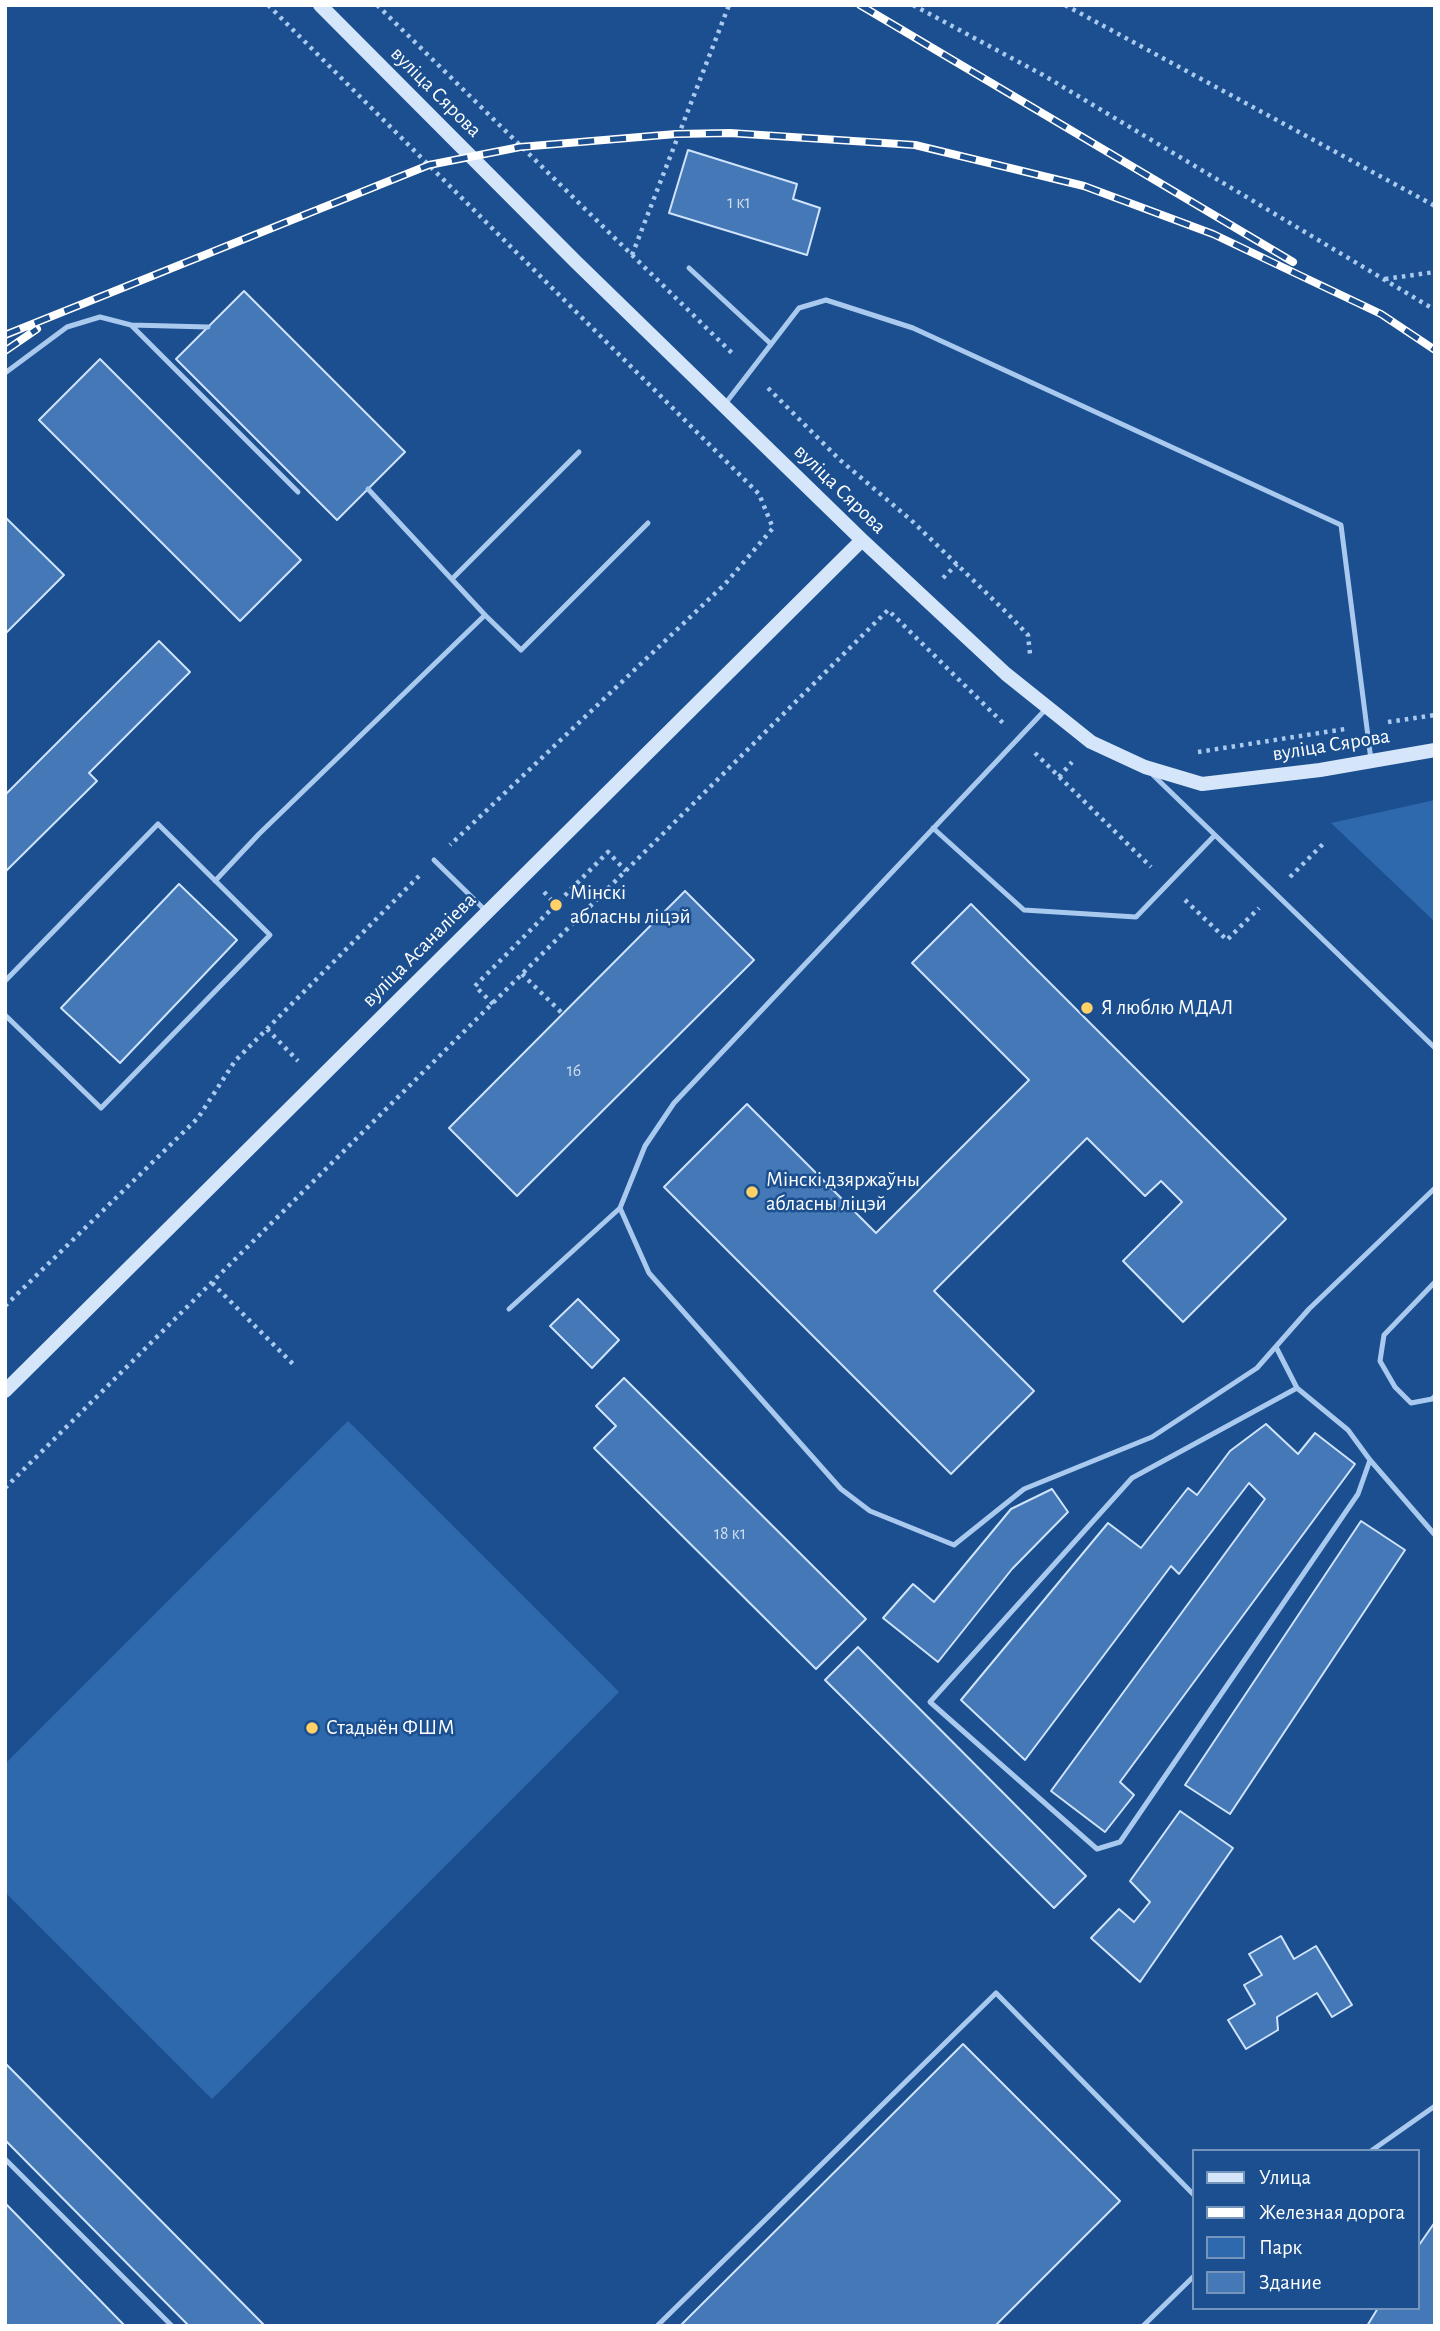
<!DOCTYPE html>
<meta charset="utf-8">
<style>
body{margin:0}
#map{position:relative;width:1440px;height:2331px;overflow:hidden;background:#1b4f8f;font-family:"Alegreya Sans",sans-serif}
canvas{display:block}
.frame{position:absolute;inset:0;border:7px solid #fff;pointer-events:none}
.legend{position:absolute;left:1192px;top:2149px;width:228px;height:161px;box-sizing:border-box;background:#1b4f8f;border:2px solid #7695bc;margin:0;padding:9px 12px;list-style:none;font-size:21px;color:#fff}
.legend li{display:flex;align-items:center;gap:14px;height:35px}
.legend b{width:35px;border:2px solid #7695bc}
</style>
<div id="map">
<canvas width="1440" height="2331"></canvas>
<div class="frame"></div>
<ul class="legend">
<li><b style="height:9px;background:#d6e6fa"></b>Улица</li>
<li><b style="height:9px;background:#fff"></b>Железная дорога</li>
<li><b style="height:19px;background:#2e69ad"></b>Парк</li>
<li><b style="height:19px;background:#4478b7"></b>Здание</li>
</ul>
</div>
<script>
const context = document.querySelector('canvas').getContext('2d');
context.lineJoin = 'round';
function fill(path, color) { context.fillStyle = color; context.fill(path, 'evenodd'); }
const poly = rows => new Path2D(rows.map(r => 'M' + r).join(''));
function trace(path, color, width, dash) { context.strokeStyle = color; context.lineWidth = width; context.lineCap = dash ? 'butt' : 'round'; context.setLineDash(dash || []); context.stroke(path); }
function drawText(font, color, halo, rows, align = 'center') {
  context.font = font + ' "Alegreya Sans",sans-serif'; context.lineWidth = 5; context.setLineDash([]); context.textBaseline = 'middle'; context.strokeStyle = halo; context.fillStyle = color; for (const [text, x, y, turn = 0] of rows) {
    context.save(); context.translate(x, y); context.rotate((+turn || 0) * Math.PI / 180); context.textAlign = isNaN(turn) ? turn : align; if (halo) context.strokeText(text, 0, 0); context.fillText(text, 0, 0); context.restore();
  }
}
const green = poly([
 [1435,800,1435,922,1331,823],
 [348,1421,619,1692,212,2099,5,1892,5,1764]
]);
const building = poly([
 [688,150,797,184,793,199,820,208,807,255,669,213,688,150],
 [244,291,405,452,337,520,176,359,244,291],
 [100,359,301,560,240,621,39,420,100,359],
 [5,517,64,575,5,634,5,517],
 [159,641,190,672,89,773,97,781,5,872,5,795,159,641],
 [179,884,237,940,120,1063,61,1008,179,884],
 [685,891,754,960,517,1196,449,1128,685,891],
 [971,904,1286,1219,1183,1322,1123,1261,1182,1202,1161,1181,1145,1196,1087,1138,934,1291,1034,1391,951,1474,664,1187,747,1104,876,1233,1029,1080,912,963,971,904],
 [578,1299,619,1340,592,1368,550,1326,578,1299],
 [624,1378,866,1619,816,1669,594,1448,616,1426,596,1406,624,1378],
 [1266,1424,1298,1454,1315,1433,1355,1464,1120,1782,1134,1795,1105,1832,1051,1791,1265,1499,1249,1483,1179,1574,1171,1566,1025,1760,961,1700,1108,1523,1141,1548,1188,1488,1197,1495,1230,1451,1266,1424],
 [1052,1489,1068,1512,1012,1569,938,1662,883,1618,913,1584,934,1602,1011,1509,1052,1489],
 [1361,1521,1405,1550,1230,1814,1185,1785,1361,1521],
 [858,1647,1086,1876,1054,1908,825,1680,858,1647],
 [1180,1811,1233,1848,1140,1982,1091,1938,1119,1909,1134,1922,1150,1902,1130,1881,1180,1811],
 [1281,1936,1294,1959,1316,1946,1352,2005,1332,2017,1317,1993,1277,2017,1278,2030,1246,2049,1228,2020,1255,2004,1244,1985,1262,1975,1249,1954,1281,1936],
 [963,2044,1120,2201,995,2326,680,2326,963,2044],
 [5,2063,265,2326,189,2326,5,2140,5,2063],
 [5,2203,125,2326,5,2326,5,2203],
 [1435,2222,1435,2326,1367,2326,1378,2308,1417,2308,1417,2248,1435,2222]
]);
const path = poly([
 [268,5,759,494,773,528,725,584,450,845],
 [377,5,734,355],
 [913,5,1043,75,1435,310],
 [1065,5,1435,206],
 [632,255,729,5],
 [1385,279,1435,272],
 [768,388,840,460,911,520,1006,612,1028,635,1030,654],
 [943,578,957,564],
 [1388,722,1435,715],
 [1198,752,1345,729],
 [1035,753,1151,867],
 [1059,777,1072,762],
 [1290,877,1326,841],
 [544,892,556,905],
 [1185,900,1227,940,1259,908],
 [522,974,563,1014],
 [493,1004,475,986,608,852,626,871],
 [267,1029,298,1061],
 [212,1283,294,1365],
 [5,1306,198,1118,235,1061,419,876],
 [5,1488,888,610,1003,723]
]);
const lane = poly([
 [689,268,771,344],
 [131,325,208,327],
 [5,373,67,327,100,317,131,325,298,492],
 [725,404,799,308,826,300,913,328,1341,525,1371,760],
 [452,579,579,452],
 [485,615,521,650,648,523],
 [1152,774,1435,1048],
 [933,828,1024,910,1136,917,1215,835],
 [434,860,487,912],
 [215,881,259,834,485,615,368,489],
 [5,981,158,824,270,935,101,1108,5,1015],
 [620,1208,649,1273,841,1489,870,1511,954,1545,1024,1489,1152,1437,1257,1368,1309,1309,1435,1188],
 [1435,1282,1384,1335,1380,1361,1395,1387,1411,1403,1432,1399,1435,1396],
 [509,1309,620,1208,645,1146,674,1103,1046,709],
 [1276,1347,1297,1388],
 [1297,1388,1348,1430,1370,1460,1358,1494,1120,1842,1097,1849,930,1702,1132,1478,1297,1388],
 [1370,1460,1435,1535],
 [1371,2151,1435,2106],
 [5,2159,172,2326],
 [657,2326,996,1993,1193,2194],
 [1143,2326,1193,2277]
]);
const secondary = poly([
 [320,5,576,262,862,540,1006,674,1091,742,1145,767,1202,784,1320,770,1435,750],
 [5,1391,862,540]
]);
const rail = poly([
 [860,5,1293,262],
 [5,335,429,165,520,147,676,134,730,133,915,145,1084,186,1213,234,1381,314,1435,350],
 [5,351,37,329]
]);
const markers = [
 [556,905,7,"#ffd166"],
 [1087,1008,7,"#ffd166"],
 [752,1192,7,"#ffd166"],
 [312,1728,7,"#ffd166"]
];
const numberNames = [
 ["1 к1",739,203],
 ["16",574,1071],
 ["18 к1",730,1534]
];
const streetNames = [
 ["вуліца Сярова",436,92,45],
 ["вуліца Сярова",840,489,44],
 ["вуліца Сярова",1331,745,-9],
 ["вуліца Асаналіева",419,950,-45]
];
const poiNames = [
 ["Мінскі",570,893],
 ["абласны ліцэй",570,917],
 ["Я люблю МДАЛ",1101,1008],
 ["Мінскі дзяржаўны",766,1180],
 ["абласны ліцэй",766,1204],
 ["Стадыён ФШМ",326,1728]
];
fill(green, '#2e69ad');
fill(building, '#4478b7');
trace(building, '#cfe3fa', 2);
trace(path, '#a9c9ee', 4.5, [3.5, 5]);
trace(lane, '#a9c9ee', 5);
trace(secondary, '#d6e6fa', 14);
trace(rail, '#fff', 8);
trace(rail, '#1b4f8f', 5, [16]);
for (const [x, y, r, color] of markers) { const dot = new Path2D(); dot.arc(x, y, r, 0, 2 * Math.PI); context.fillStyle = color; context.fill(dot); trace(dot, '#1b4f8f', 2.5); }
drawText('18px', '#d0dded', null, numberNames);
drawText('21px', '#fff', '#1b4f8f', streetNames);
drawText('21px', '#fff', '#1b4f8f', poiNames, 'left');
</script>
